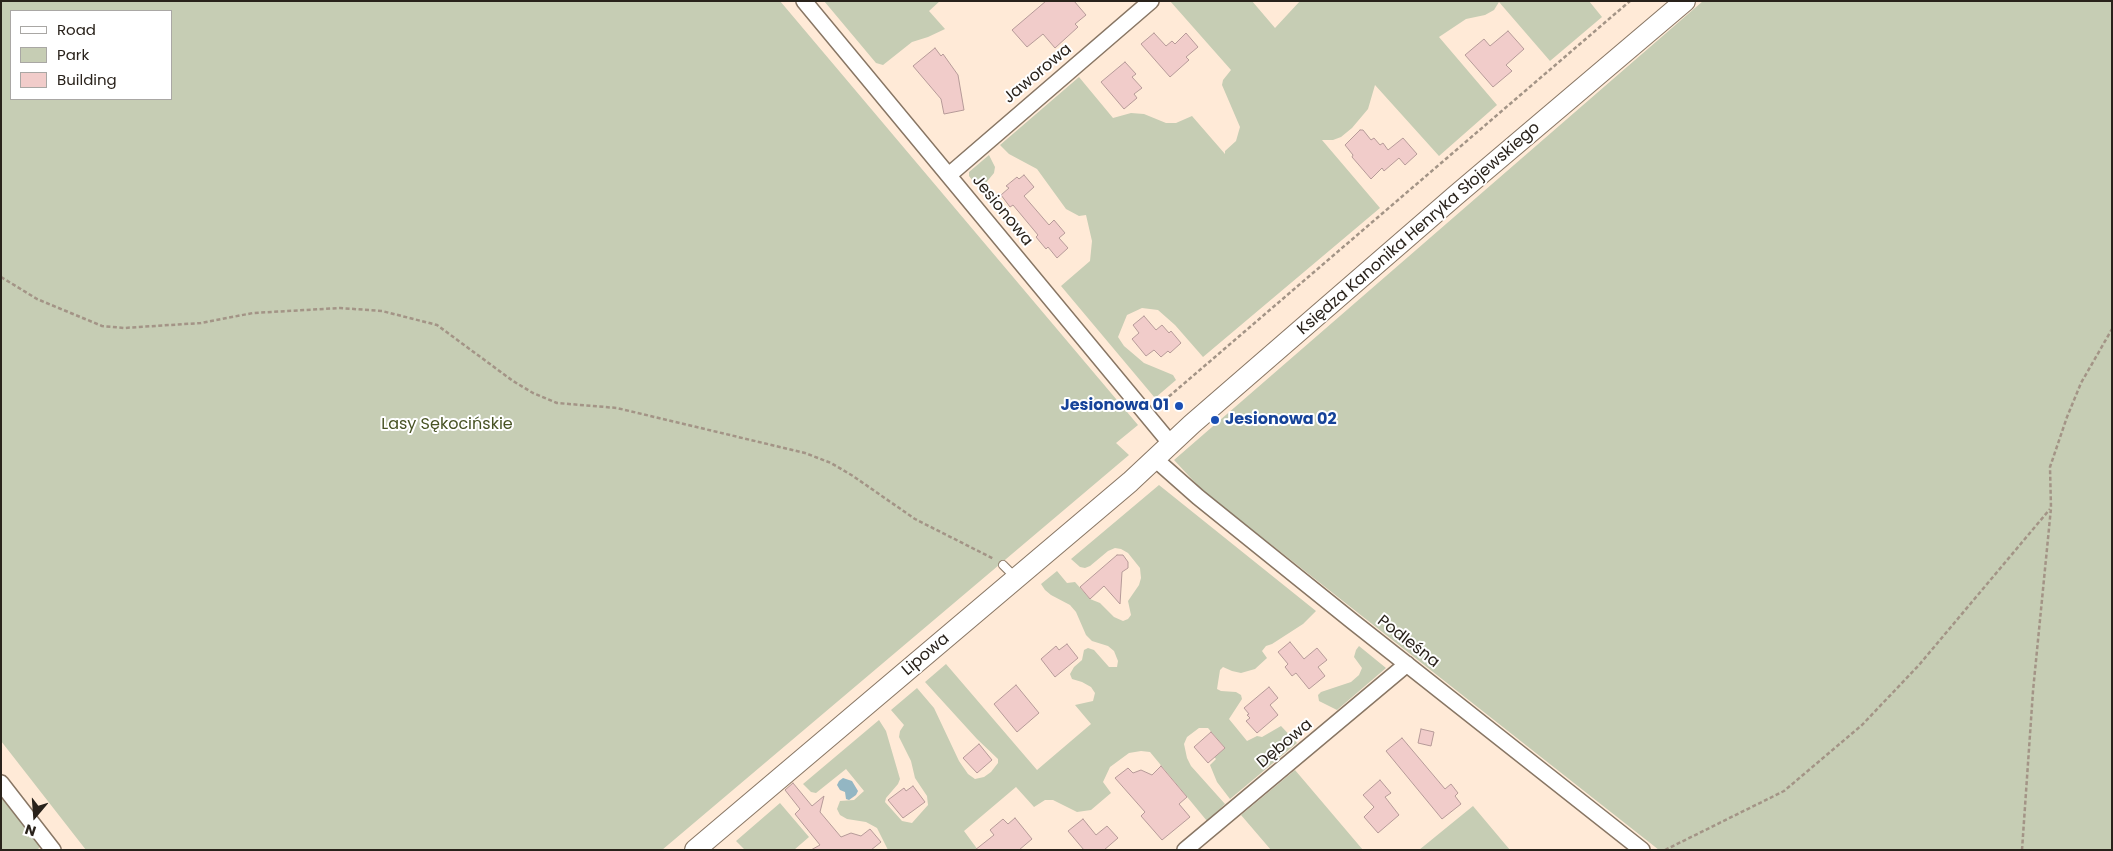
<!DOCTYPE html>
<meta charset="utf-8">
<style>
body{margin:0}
#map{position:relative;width:2113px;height:851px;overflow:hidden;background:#ffead7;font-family:Poppins,sans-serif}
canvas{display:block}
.frame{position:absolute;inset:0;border:2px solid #29221b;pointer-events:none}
.legend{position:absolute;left:10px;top:10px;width:162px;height:90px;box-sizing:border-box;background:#fff;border:1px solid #a9a7a4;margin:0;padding:6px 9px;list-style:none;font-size:15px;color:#29221b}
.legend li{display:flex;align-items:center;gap:10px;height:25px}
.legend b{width:25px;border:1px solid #a9a7a4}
.north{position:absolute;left:10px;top:791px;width:50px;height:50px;-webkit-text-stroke:4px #fff;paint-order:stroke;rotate:198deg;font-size:14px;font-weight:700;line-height:20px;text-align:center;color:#29221b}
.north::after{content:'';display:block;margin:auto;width:18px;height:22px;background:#29221b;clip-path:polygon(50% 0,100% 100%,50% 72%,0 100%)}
</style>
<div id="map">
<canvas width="2113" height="851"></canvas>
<div class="frame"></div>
<ul class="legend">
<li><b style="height:6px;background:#fff"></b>Road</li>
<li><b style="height:14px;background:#c6cdb4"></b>Park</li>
<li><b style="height:14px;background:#f1ccca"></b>Building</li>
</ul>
<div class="north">N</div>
</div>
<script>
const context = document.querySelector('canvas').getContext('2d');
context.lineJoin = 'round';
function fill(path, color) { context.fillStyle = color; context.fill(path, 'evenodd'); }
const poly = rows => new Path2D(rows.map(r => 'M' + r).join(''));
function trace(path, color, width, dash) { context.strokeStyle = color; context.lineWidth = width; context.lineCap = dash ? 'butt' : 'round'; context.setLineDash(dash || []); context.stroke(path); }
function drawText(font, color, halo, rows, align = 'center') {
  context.font = font + ' Poppins,sans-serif'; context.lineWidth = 4; context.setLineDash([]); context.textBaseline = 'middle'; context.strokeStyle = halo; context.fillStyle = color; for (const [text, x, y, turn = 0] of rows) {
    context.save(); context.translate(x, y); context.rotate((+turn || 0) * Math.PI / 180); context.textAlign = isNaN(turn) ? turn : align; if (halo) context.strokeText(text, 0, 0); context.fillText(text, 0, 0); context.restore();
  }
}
const green = poly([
 [1,1,780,1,1138,425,1116,443,1129,455,662,850,86,850,1,741],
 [11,11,171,11,171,99,11,99],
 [824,1,940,1,929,11,945,29,928,37,912,42,883,65,876,63],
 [1170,1,1252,1,1275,28,1300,1,1589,1,1602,17,1550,61,1499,2,1494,10,1485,15,1466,19,1439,37,1497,105,1439,156,1375,85,1368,109,1352,128,1341,137,1333,140,1322,140,1380,208,1203,357,1175,325,1158,310,1142,308,1127,315,1118,337,1124,346,1144,363,1173,375,1176,380,1155,398,1061,286,1090,261,1092,241,1086,215,1079,216,1066,209,1037,169,1009,154,1000,145,1079,77,1113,118,1131,113,1144,114,1166,123,1176,123,1192,116,1225,154,1225,151,1236,141,1240,127,1222,85,1223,80,1231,70],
 [1703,1,2112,1,2112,850,1659,850,1202,490,1174,460],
 [989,155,995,167,994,173,980,190,969,176,969,172],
 [1159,485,1316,611,1303,624,1272,644,1266,646,1262,651,1267,658,1255,669,1241,673,1232,671,1223,667,1220,670,1217,689,1221,691,1236,692,1241,695,1242,699,1229,719,1247,741,1257,736,1262,737,1281,726,1297,743,1230,799,1217,782,1210,765,1216,759,1214,757,1225,748,1208,728,1199,728,1187,737,1184,744,1187,758,1191,766,1225,804,1207,821,1150,752,1141,751,1129,753,1110,767,1103,782,1111,793,1091,810,1077,812,1053,800,1045,800,1034,807,1016,787,964,831,978,850,888,850,877,828,866,822,847,819,840,815,837,809,840,801,854,800,864,791,846,769,816,793,811,792,803,784,879,720,886,731,900,779,898,784,886,798,885,802,902,821,912,823,928,805,927,796,915,778,911,761,899,737,900,731,904,725,891,710,917,688,934,708,959,761,968,774,975,779,984,777,991,772,998,763,998,759,977,739,925,682,946,664,1037,770,1091,724,1075,705,1093,701,1095,693,1091,687,1082,682,1072,679,1070,674,1074,667,1082,660,1084,650,1088,648,1094,650,1109,667,1117,667,1118,661,1114,651,1108,646,1092,641,1086,635,1076,612,1070,605,1051,595,1045,590,1041,584,1057,571,1067,583,1075,582,1090,599,1100,603,1114,617,1123,621,1128,619,1131,615,1128,601,1139,585,1141,578,1140,568,1128,553,1121,549,1115,548,1108,551,1090,566,1085,568,1080,567,1071,559],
 [1359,646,1386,668,1337,710,1319,701,1318,695,1321,692,1351,682,1359,675,1362,668,1354,657,1356,650],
 [1295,770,1363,850,1271,850,1241,815],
 [1,797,40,847,37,850,1,850],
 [780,803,809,837,794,850,745,850,736,841],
 [1473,806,1510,850,1419,850]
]);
const water = poly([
 [843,778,852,781,858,791,856,795,849,800,846,799,845,792,840,790,837,785,839,781]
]);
const building = poly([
 [1046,1,1074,1,1086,15,1075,24,1078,27,1055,48,1043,34,1027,47,1012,30,1046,1],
 [1508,31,1524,49,1506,65,1512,71,1493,87,1465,55,1484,39,1490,46,1508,31],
 [1154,33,1166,46,1172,41,1175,44,1186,33,1198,47,1186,57,1189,60,1170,77,1141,44,1154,33],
 [935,48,941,56,943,54,958,75,964,110,944,114,941,99,913,66,935,48],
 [1125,62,1136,74,1132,77,1142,88,1134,94,1137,98,1124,109,1101,82,1125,62],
 [1360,130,1363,130,1371,140,1374,138,1380,145,1383,143,1388,150,1403,138,1417,154,1405,165,1399,158,1384,171,1382,168,1371,179,1352,157,1353,155,1345,145,1360,130],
 [1024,175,1034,187,1024,196,1049,225,1054,220,1065,233,1059,238,1068,248,1057,258,1048,247,1046,249,1036,237,1038,235,1013,205,1010,207,1001,195,1009,188,1006,186,1017,177,1019,179,1024,175],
 [1144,316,1156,330,1162,325,1169,333,1171,331,1181,343,1170,353,1168,351,1161,357,1154,350,1146,356,1132,339,1139,333,1133,325,1144,316],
 [1117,555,1123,555,1128,562,1128,568,1122,572,1120,604,1104,586,1090,599,1080,587,1117,555],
 [1290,642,1304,659,1317,648,1327,660,1318,667,1325,676,1309,689,1296,673,1292,676,1285,667,1288,664,1278,652,1290,642],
 [1067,644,1078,658,1055,677,1041,659,1056,646,1059,650,1067,644],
 [1016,685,1039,713,1017,732,994,704,1016,685],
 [1269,687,1278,698,1270,705,1278,715,1257,733,1246,721,1250,718,1247,715,1249,714,1244,708,1269,687],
 [1421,729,1434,732,1431,746,1418,743,1421,729],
 [1211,732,1225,748,1208,763,1194,747,1211,732],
 [1402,738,1445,789,1451,784,1458,793,1455,796,1461,804,1442,819,1386,751,1402,738],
 [979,744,992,760,977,773,963,758,979,744],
 [1161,766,1187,797,1179,804,1190,817,1162,840,1141,816,1145,812,1115,778,1128,768,1133,773,1141,770,1152,775,1161,766],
 [1380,780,1391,793,1385,797,1399,815,1378,833,1364,817,1374,807,1363,795,1380,780],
 [793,783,812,806,824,796,820,812,841,837,851,833,861,836,870,829,881,842,871,850,811,850,820,845,795,814,800,809,785,790,793,783],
 [913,786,925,802,903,818,888,800,904,788,906,791,913,786],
 [1015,818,1032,839,1019,850,975,850,994,835,990,830,1003,819,1008,824,1015,818],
 [1083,819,1096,835,1107,826,1118,838,1104,850,1084,850,1068,831,1083,819]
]);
const path = poly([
 [1,277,37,299,102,326,124,328,201,323,253,313,340,308,382,311,437,325,513,381,533,393,557,403,617,408,805,453,831,463,853,476,915,519,994,559],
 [1159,405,1630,1],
 [1665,850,1784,791,1862,725,1919,665,2050,509],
 [2022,850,2033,691,2051,508,2050,467,2067,417,2081,383,2112,329]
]);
const lane = poly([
 [1003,565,1015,577]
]);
const street = poly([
 [804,1,1171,444],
 [949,175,1151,1],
 [1155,459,1198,497,1352,621,1642,850],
 [1,783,53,850],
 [1185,850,1407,664]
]);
const secondary = poly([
 [695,850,1130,482,1192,424,1455,196,1685,1]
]);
const markers = [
 [1179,406,5,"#1a4fb4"],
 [1215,420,5,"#1a4fb4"]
];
const streetNames = [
 ["Jaworowa",1038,74,-40],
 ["Jesionowa",1002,211,51],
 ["Księdza Kanonika Henryka Słojewskiego",1419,229,-41],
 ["Podleśna",1408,642,38],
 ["Lipowa",926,655,-40],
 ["Dębowa",1285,744,-40]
];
const transitNames = [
 ["Jesionowa 01",1169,406],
 ["Jesionowa 02",1225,420,"left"]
];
const parkNames = [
 ["Lasy Sękocińskie",447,425]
];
fill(green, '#c6cdb4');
fill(water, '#93b6c3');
fill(building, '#f1ccca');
trace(building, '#b69a98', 1);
trace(lane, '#887664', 10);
trace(street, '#887664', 18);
trace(secondary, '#887664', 22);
trace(path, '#a39486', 2.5, [4, 2.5]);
trace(lane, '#fff', 8);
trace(street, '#fff', 15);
trace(secondary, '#fff', 20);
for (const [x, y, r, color] of markers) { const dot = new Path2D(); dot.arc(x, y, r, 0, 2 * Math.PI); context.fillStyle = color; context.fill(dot); trace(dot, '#fff', 2); }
drawText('16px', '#29221b', '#fff', streetNames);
drawText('bold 16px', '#164399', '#fff', transitNames, 'right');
drawText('16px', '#485324', '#fff', parkNames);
</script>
